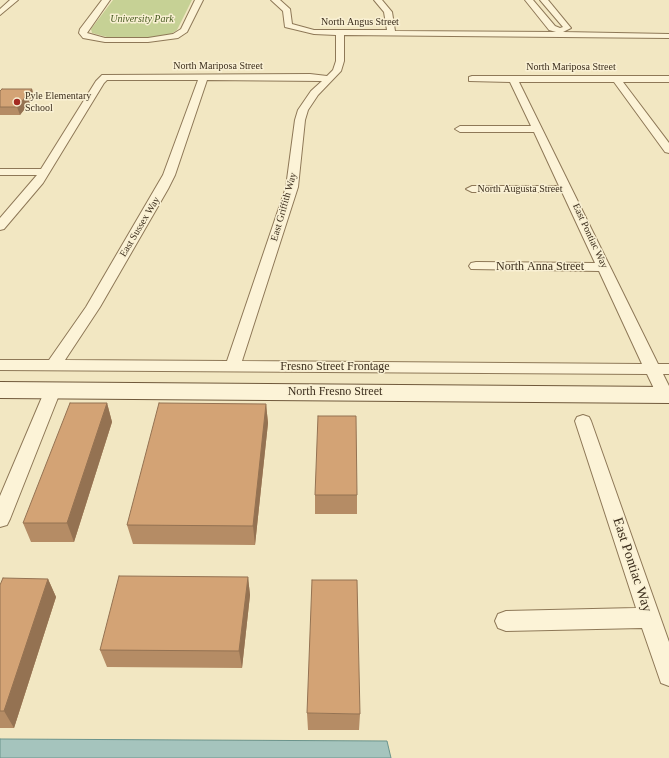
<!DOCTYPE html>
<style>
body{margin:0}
canvas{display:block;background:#f2e7c2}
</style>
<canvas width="669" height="758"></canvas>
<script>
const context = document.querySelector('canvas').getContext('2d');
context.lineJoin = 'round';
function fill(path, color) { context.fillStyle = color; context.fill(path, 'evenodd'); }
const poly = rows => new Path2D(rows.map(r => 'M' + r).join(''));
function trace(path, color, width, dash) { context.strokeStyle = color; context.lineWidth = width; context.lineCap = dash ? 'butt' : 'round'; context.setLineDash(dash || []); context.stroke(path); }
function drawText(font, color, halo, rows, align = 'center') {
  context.font = font + ' Georgia,serif'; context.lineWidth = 3; context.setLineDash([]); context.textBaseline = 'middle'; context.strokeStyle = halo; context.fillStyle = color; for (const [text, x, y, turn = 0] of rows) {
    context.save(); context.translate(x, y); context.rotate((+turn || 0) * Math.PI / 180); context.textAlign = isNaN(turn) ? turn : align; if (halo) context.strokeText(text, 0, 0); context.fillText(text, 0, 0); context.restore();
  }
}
const green = poly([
 [113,0,192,0,177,30,171,34,155,37,107,37,92,33,91,29]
]);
const water = poly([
 [0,739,387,741,391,758,0,758,0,739]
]);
const street = poly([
 [10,0,18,0,0,15,0,9,10,0],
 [102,0,110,0,87,33,105,38,148,38,173,34,181,29,195,0,203,0,187,32,178,38,148,42,105,42,83,38,79,33,80,29,102,0],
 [271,0,280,0,290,9,292,24,314,30,387,30,384,12,374,0,382,0,392,12,395,31,556,32,549,30,525,0,533,0,555,26,560,28,563,27,540,0,548,0,571,28,563,32,669,34,669,38,344,35,344,61,341,71,318,95,308,110,305,120,298,187,242,361,642,364,599,271,471,269,469,266,471,263,476,262,595,263,562,192,472,192,466,189,472,186,559,186,534,132,460,132,455,129,460,126,531,126,510,82,469,81,469,77,472,76,669,76,669,82,623,82,669,143,669,153,665,152,614,82,519,82,658,364,669,364,669,374,663,374,669,386,669,399,659,399,647,374,0,370,0,360,49,360,86,307,163,175,198,80,107,80,104,83,43,183,4,229,0,230,0,218,37,175,0,175,0,169,41,169,96,81,102,75,310,74,327,76,333,70,336,61,336,35,314,34,285,27,283,11,271,0],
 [207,80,322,81,311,91,298,110,295,120,286,187,227,361,65,360,100,307,168,189,175,175,207,80],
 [53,384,59,386,61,390,10,519,7,525,0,527,0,496,45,390,47,386,53,384],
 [583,415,589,417,591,421,669,642,669,686,661,683,642,628,506,631,498,628,495,621,498,614,506,611,636,608,575,421,577,417,583,415]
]);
const secondary = poly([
 [0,382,669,387,669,403,0,398,0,382]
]);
const wall = poly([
 [32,89,34,97,20,115,0,115,0,91],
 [107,403,112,422,74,542,31,542,23,523],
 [266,404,268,423,255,545,133,544,127,525],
 [315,495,357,495,357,514,315,514],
 [248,577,250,595,242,668,107,667,100,650],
 [48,579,56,597,14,728,0,728,0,585],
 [307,713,360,714,359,730,308,730]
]);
const shadedWall = poly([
 [32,89,34,97,20,115,17,107],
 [107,403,112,422,74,542,67,523],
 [266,404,268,423,255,545,253,526],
 [248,577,250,595,242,668,239,651],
 [48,579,56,597,14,728,4,711]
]);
const building = poly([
 [2,89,32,89,17,107,0,107,0,91,2,89],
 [70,403,107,403,67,523,23,523,70,403],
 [159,403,266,404,253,526,127,525,159,403],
 [318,416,356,416,357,495,315,495,318,416],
 [119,576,248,577,239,651,100,650,119,576],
 [3,578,48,579,4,711,0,711,0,585,3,578],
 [312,580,357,580,360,714,307,713,312,580]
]);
const markers = [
 [17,102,4,"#a32a22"]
];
const farParknames = [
 ["University Park",142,19]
];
const farStreetnames = [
 ["North Angus Street",360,22],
 ["North Mariposa Street",218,66],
 ["North Mariposa Street",571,67],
 ["North Augusta Street",520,189],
 ["East Griffith Way",284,207,-74],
 ["East Sussex Way",140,227,-59],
 ["East Pontiac Way",590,236,65]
];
const farPoinames = [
 ["Pyle Elementary",25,96],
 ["School",25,108]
];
const streetNames = [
 ["North Anna Street",540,267],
 ["Fresno Street Frontage",335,367],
 ["North Fresno Street",335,392]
];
const nearStreetnames = [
 ["East Pontiac Way",632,565,72]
];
fill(green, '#c6d195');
fill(water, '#a5c4bd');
trace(water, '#6b948c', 1);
trace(street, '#8e7857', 2);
trace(secondary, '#70593b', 2);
fill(street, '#fcf3d7');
fill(secondary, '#fcf3d7');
fill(wall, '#b58c65');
fill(shadedWall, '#947252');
fill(building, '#d3a375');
trace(building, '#947252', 1);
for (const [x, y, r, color] of markers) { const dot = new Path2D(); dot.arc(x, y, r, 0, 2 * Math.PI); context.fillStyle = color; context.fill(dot); trace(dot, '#f9f0d3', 1.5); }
drawText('italic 10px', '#485b22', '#f9f0d3', farParknames);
drawText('10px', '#3c2e1d', '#f9f0d3', farStreetnames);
drawText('10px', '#3c2e1d', '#f9f0d3', farPoinames, 'left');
drawText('12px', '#3c2e1d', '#f9f0d3', streetNames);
drawText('14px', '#3c2e1d', '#f9f0d3', nearStreetnames);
</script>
